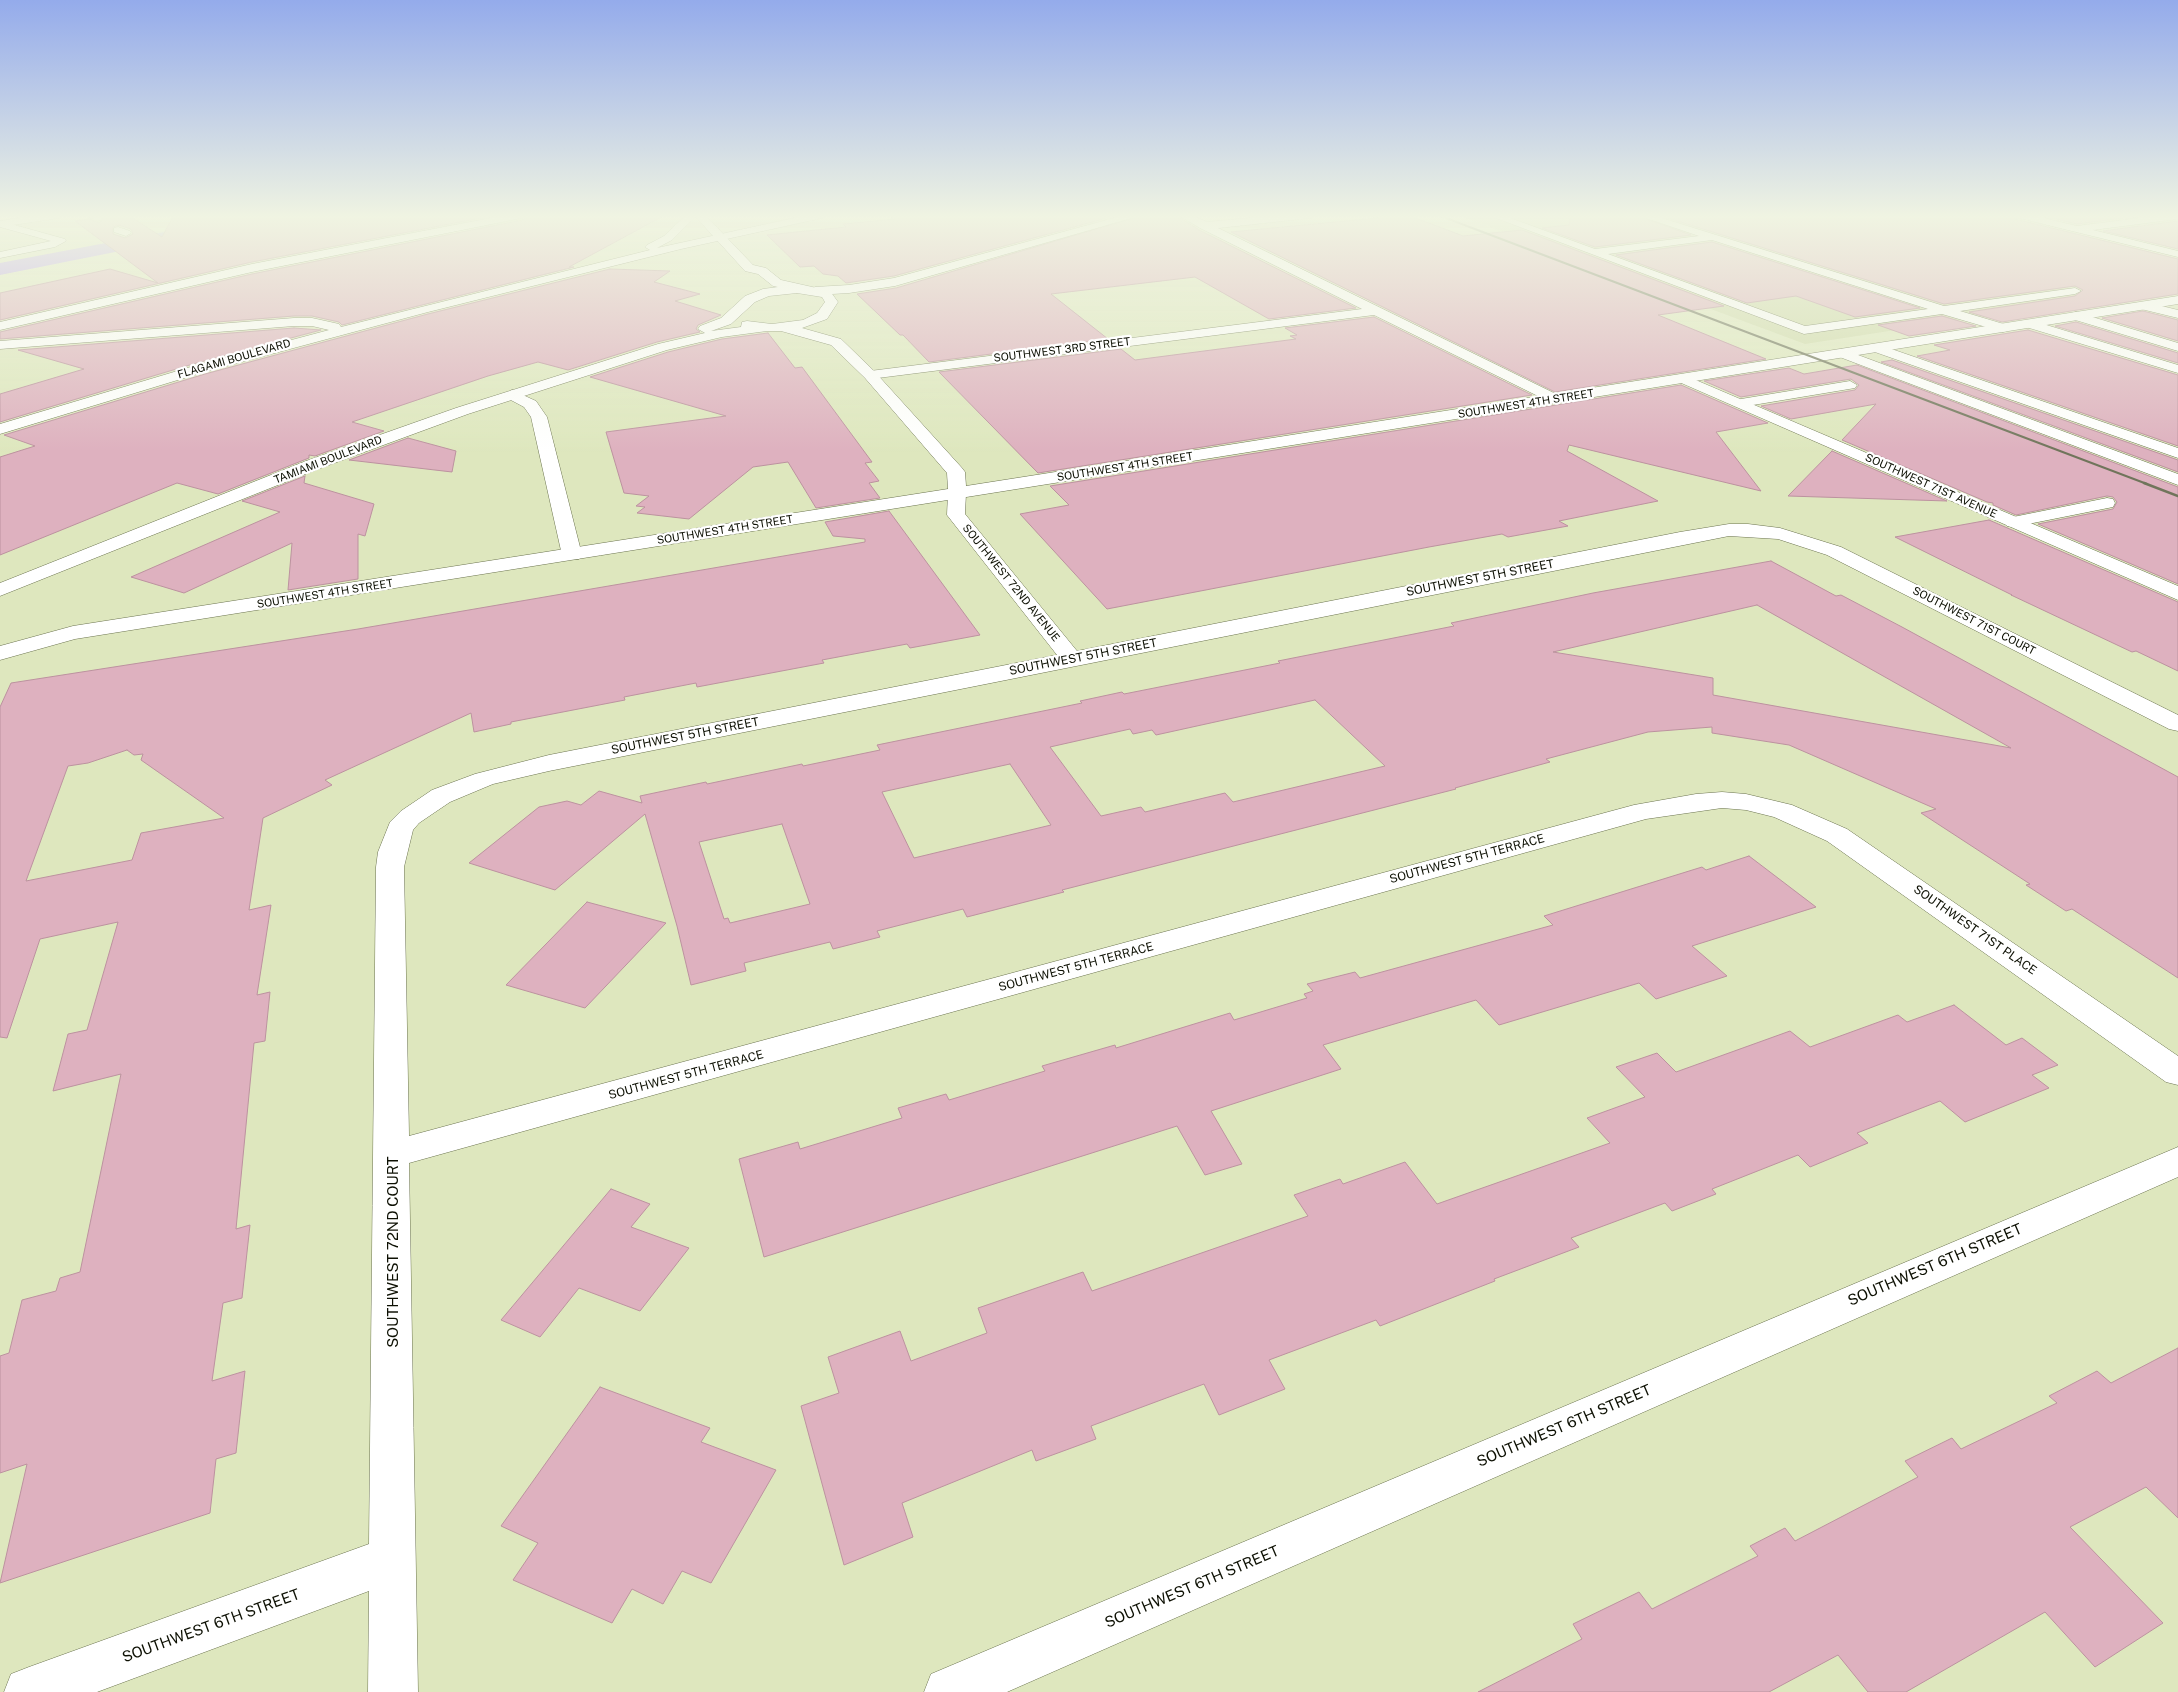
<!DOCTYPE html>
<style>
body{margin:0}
canvas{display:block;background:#dee7be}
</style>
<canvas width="2178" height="1692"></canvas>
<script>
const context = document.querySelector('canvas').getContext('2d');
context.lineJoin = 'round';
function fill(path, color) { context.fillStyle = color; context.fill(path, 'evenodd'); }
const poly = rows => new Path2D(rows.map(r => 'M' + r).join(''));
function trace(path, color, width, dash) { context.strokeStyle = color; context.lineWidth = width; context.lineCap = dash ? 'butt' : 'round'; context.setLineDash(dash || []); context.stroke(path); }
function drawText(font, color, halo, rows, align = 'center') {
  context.font = font + ' "Public Sans",sans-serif'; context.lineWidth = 4.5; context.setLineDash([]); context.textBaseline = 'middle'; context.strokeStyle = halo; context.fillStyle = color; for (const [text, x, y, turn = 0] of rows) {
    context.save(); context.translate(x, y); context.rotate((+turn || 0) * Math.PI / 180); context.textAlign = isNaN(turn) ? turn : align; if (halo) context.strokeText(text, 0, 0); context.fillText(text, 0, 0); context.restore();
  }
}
const built = poly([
 [1458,215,1812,215,2103,298,1805,344]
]);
const water = poly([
 [254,215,312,215,190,237,0,275,0,263]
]);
const building = poly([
 [128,215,162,237,174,215,497,215,252,262,0,320,0,293,110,269,158,283,75,221,90,219,99,223,104,217,128,215],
 [119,225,131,229,133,234,125,238,113,234,113,227,119,225],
 [529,215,665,215,569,267,574,267,342,325,339,322,312,316,294,316,0,339,0,332,252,274,522,220,529,215],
 [889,215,1118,215,894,276,846,283,838,276,823,274,814,266,800,267,767,235,846,227,843,224,895,219,889,215],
 [1144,215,1176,215,1199,230,1356,308,1269,319,1195,277,1051,294,1108,339,929,362,903,335,900,335,857,294,896,288,1144,215],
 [1408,215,1463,236,1522,230,1724,306,1658,315,1766,359,1555,392,1231,232,1408,215],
 [1571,215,1635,215,1691,235,1595,247,1542,228,1569,225,1571,215],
 [1658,215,2012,215,2015,219,2178,259,2178,294,2002,322,1969,312,2075,296,2083,290,2075,286,1944,304,1658,215],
 [2039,215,2148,215,2077,224,2039,215],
 [2178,221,2178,249,2103,231,2178,221],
 [1712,242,1920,308,1855,317,1796,296,1747,303,1616,255,1712,242],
 [610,269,670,271,654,282,700,294,675,301,721,315,698,325,696,329,700,332,657,342,568,370,538,362,488,376,352,422,384,431,315,456,309,455,309,458,218,494,177,483,0,555,0,457,35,446,4,435,205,374,428,314,610,269],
 [2143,311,2178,320,2178,341,2102,318,2143,311],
 [1942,316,1976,326,1909,336,1878,325,1942,316],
 [1374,317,1532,395,1038,473,939,372,1121,349,1135,360,1296,339,1290,336,1297,335,1285,328,1374,317],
 [2076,322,2178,353,2178,363,2055,326,2076,322],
 [294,328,321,330,193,364,0,422,0,394,84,369,18,350,294,328],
 [2028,330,2178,375,2178,446,1917,356,1950,350,1934,345,2028,330],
 [768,333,795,368,802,367,872,462,865,463,879,481,869,483,880,498,816,508,788,462,753,467,689,519,637,513,645,507,636,506,649,496,624,493,606,432,726,416,590,377,668,352,722,339,768,333],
 [1892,360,2178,460,2178,472,1881,362,1892,360],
 [1857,365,2178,487,2178,584,2038,524,2113,509,2117,502,2113,497,2107,496,2016,515,1993,505,1993,503,1987,502,1842,440,1876,404,1791,419,1761,406,1855,390,1859,385,1851,379,1741,397,1704,381,1789,368,1804,374,1857,365],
 [1681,385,1768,423,1716,432,1761,491,1569,445,1567,451,1658,501,1559,521,1568,526,1508,537,1502,534,1429,547,1107,609,1020,514,1069,505,1050,486,1681,385],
 [408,438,456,451,452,472,349,460,408,438],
 [1832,451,1947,501,1788,496,1832,451],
 [305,476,304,483,374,504,365,536,358,534,358,579,288,590,292,543,184,593,131,577,280,512,242,501,305,476],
 [889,511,980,635,910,648,907,644,822,660,824,663,697,687,696,683,624,697,625,700,511,722,511,724,474,732,471,713,325,780,332,785,263,818,249,910,271,905,257,995,270,992,265,1041,254,1043,236,1229,250,1225,242,1298,223,1303,212,1381,245,1371,236,1453,216,1459,210,1513,0,1583,27,1464,0,1473,0,1356,9,1353,22,1300,56,1291,60,1278,80,1272,121,1074,53,1091,68,1034,87,1030,118,922,40,939,7,1038,0,1037,0,707,11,683,358,629,865,542,865,539,833,536,825,522,889,511],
 [127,750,134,755,143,754,141,760,224,818,141,833,132,860,26,881,68,766,88,763,127,750],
 [1989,520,2178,602,2178,671,2136,651,2132,652,2011,595,2012,595,1895,537,1989,520],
 [1771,561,1836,596,1841,595,1902,627,2178,777,2178,978,2072,909,2066,911,2026,885,2030,884,1921,813,1936,809,1789,745,1712,733,1712,727,1648,732,1546,759,1550,762,1455,788,1456,789,1062,890,1064,892,967,917,963,909,877,931,880,937,833,949,830,942,744,963,746,971,691,985,677,926,645,814,555,890,469,863,539,807,567,801,581,805,599,791,642,803,640,796,706,782,707,784,802,764,803,766,880,750,877,745,1082,703,1080,701,1122,692,1124,694,1280,663,1278,661,1454,626,1451,623,1593,593,1771,561],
 [1757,605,2011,748,1713,695,1713,678,1553,652,1757,605],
 [1315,700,1385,766,1233,802,1225,793,1145,812,1141,807,1101,816,1050,747,1130,729,1133,734,1152,730,1156,735,1315,700],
 [1010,764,1051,825,914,858,882,792,1010,764],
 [782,824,810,904,730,923,728,918,724,919,699,842,782,824],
 [1749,856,1816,907,1692,946,1727,976,1656,999,1639,983,1499,1025,1476,1000,1323,1045,1341,1069,1211,1111,1242,1164,1205,1175,1177,1126,764,1257,739,1159,798,1142,800,1149,902,1118,898,1108,946,1094,949,1100,1045,1071,1042,1066,1115,1045,1116,1048,1230,1013,1234,1020,1307,998,1304,994,1313,991,1307,984,1355,972,1360,978,1553,925,1544,916,1702,867,1706,870,1749,856],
 [587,902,666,923,585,1008,506,985,587,902],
 [1954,1005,2006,1045,2022,1038,2058,1065,2032,1075,2049,1088,1965,1122,1940,1101,1857,1133,1868,1143,1810,1167,1798,1155,1712,1189,1716,1194,1672,1211,1665,1203,1571,1238,1579,1247,1494,1279,1495,1281,1380,1326,1376,1320,1269,1360,1285,1389,1219,1415,1204,1384,1091,1426,1096,1439,1036,1461,1032,1450,902,1503,913,1537,844,1565,801,1406,839,1393,828,1357,900,1331,911,1361,987,1333,978,1308,1083,1272,1092,1291,1308,1216,1294,1195,1340,1179,1343,1184,1405,1162,1437,1204,1610,1143,1587,1118,1645,1097,1616,1067,1657,1053,1676,1072,1790,1031,1810,1047,1898,1015,1907,1022,1954,1005],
 [611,1189,650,1204,631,1227,689,1248,640,1311,579,1288,540,1337,501,1320,611,1189],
 [2178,1348,2178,1518,2146,1487,2070,1527,2163,1623,2095,1667,2045,1612,1906,1692,1868,1692,1838,1655,1769,1692,1478,1692,1582,1639,1573,1624,1639,1592,1652,1609,1758,1556,1750,1546,1785,1528,1795,1541,1918,1477,1905,1461,1952,1438,1961,1449,2057,1403,2049,1396,2097,1371,2111,1383,2178,1348],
 [600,1387,710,1428,701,1442,776,1470,711,1583,682,1571,663,1604,632,1589,612,1623,513,1580,538,1543,501,1526,600,1387]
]);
const lane = poly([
 [86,215,99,215,103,218,98,221,86,215],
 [1488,215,1502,215,1595,249,1699,236,1637,215,1652,215,1944,306,2075,288,2081,291,2075,294,1960,311,2007,325,2009,328,2007,331,2003,332,1942,314,1804,334,1488,215],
 [1712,240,1928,309,1805,326,1608,254,1712,240],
 [0,221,65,239,66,241,55,247,0,258,0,252,51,241,0,227,0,221],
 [118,227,130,231,131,233,126,236,114,232,114,228,118,227],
 [2145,302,2178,310,2178,318,2141,309,2139,306,2145,302],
 [2076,312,2178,343,2178,351,2072,319,2070,316,2072,313,2076,312],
 [2030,320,2178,365,2178,373,2026,327,2024,324,2026,321,2030,320],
 [1877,344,2178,448,2178,458,1872,351,1871,348,1872,345,1877,344],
 [1842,349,2178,474,2178,485,1837,356,1836,353,1842,349],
 [1850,381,1857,385,1855,388,1741,407,1734,403,1741,399,1850,381],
 [2107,498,2113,499,2115,503,2113,507,2013,527,2007,526,2004,522,2007,518,2013,517,2107,498]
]);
const street = poly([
 [39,215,64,215,59,218,0,227,0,221,39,215],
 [506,215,527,215,522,218,252,272,0,330,0,322,252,264,506,215],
 [686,215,697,215,672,240,657,248,808,215,827,215,822,218,681,249,428,312,204,372,0,434,0,424,194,366,329,330,312,326,294,326,0,349,0,341,294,318,312,318,339,324,341,327,650,250,645,247,647,245,664,236,686,215],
 [1125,215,1142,215,895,286,849,293,815,295,809,291,815,287,849,285,894,278,1125,215],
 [1178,215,1191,215,1207,222,1281,215,1316,215,1311,218,1218,228,1560,396,1563,399,1555,404,1550,402,1374,315,870,379,863,375,870,371,1362,309,1200,228,1178,215],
 [2162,215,2178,215,2178,219,2077,232,2072,229,2077,226,2162,215],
 [1684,375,2178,586,2178,600,1679,382,1677,379,1679,376,1684,375],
 [512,390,536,401,547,417,582,555,579,559,565,559,562,555,531,417,524,407,507,398,504,395,512,390],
 [957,488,963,489,966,493,965,514,1077,651,1680,532,1729,524,1748,524,1780,528,1841,547,2178,715,2178,731,2169,729,1827,555,1778,539,1729,536,549,771,493,784,450,802,419,823,413,830,404,867,409,1136,1634,805,1696,794,1722,792,1746,794,1792,805,1847,829,2178,1056,2178,1085,2166,1082,1827,841,1774,817,1746,810,1722,808,1646,819,409,1163,418,1692,368,1692,369,1591,97,1692,4,1692,11,1674,29,1667,369,1544,376,867,378,852,390,822,401,811,432,790,475,774,549,755,1057,655,947,515,948,493,951,489,957,488],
 [2178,1147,2178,1177,1007,1692,924,1692,931,1674,2178,1147]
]);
const secondary = poly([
 [694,215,705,215,753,265,766,268,781,280,830,291,838,302,827,319,802,328,841,339,875,372,962,468,965,472,966,486,2178,296,2178,304,75,639,0,660,0,646,73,626,948,489,947,473,865,378,831,345,781,331,767,331,722,337,667,350,468,414,318,469,0,596,0,583,306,461,456,408,658,344,705,333,698,329,700,326,721,318,745,296,763,289,778,287,773,286,758,274,745,271,694,215],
 [797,293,822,297,825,302,817,313,803,320,772,324,747,321,742,322,741,327,711,331,731,324,755,302,769,296,797,293],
 [2014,215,2032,215,2178,251,2178,257,2015,217,2014,215]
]);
const railFar1 = poly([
 [1438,215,2147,484]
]);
const rail = poly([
 [2144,483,2178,496]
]);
const farStreetnames = [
 ["SOUTHWEST 3RD STREET",1062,350,-7],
 ["FLAGAMI BOULEVARD",234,359,-16],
 ["SOUTHWEST 4TH STREET",1526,404,-9],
 ["TAMIAMI BOULEVARD",328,460,-21],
 ["SOUTHWEST 4TH STREET",1125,467,-9],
 ["SOUTHWEST 71ST AVENUE",1931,486,24],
 ["SOUTHWEST 4TH STREET",725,530,-9],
 ["SOUTHWEST 72ND AVENUE",1011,583,51],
 ["SOUTHWEST 4TH STREET",325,594,-9],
 ["SOUTHWEST 71ST COURT",1974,621,27]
];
const streetNames = [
 ["SOUTHWEST 5TH STREET",1480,578,-11],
 ["SOUTHWEST 5TH STREET",1083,657,-11],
 ["SOUTHWEST 5TH STREET",685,736,-11],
 ["SOUTHWEST 5TH TERRACE",1467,859,-15],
 ["SOUTHWEST 71ST PLACE",1975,930,35],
 ["SOUTHWEST 5TH TERRACE",1076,967,-15],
 ["SOUTHWEST 5TH TERRACE",686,1075,-15]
];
const nearStreetnames = [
 ["SOUTHWEST 72ND COURT",393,1252,-90],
 ["SOUTHWEST 6TH STREET",1935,1265,-23],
 ["SOUTHWEST 6TH STREET",1564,1426,-23],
 ["SOUTHWEST 6TH STREET",1192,1587,-23],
 ["SOUTHWEST 6TH STREET",211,1626,-20]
];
fill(built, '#d1dbac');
fill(water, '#b79df0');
fill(building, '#deb1bf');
trace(building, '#bc929f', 1);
trace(lane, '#6c7450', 1);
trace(street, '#6c7450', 1);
trace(secondary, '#6c7450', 1);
fill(lane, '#fff');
fill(street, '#fff');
fill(secondary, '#fff');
trace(railFar1, '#70755b', 2);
trace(rail, '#70755b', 2.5);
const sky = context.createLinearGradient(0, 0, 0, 452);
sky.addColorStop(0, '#94abeb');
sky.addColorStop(0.48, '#f0f4e2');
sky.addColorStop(1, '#f0f4e200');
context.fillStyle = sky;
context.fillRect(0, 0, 2178, 452);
drawText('11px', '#0d1003', '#fff', farStreetnames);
drawText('12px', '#0d1003', '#fff', streetNames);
drawText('15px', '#0d1003', '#fff', nearStreetnames);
</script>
